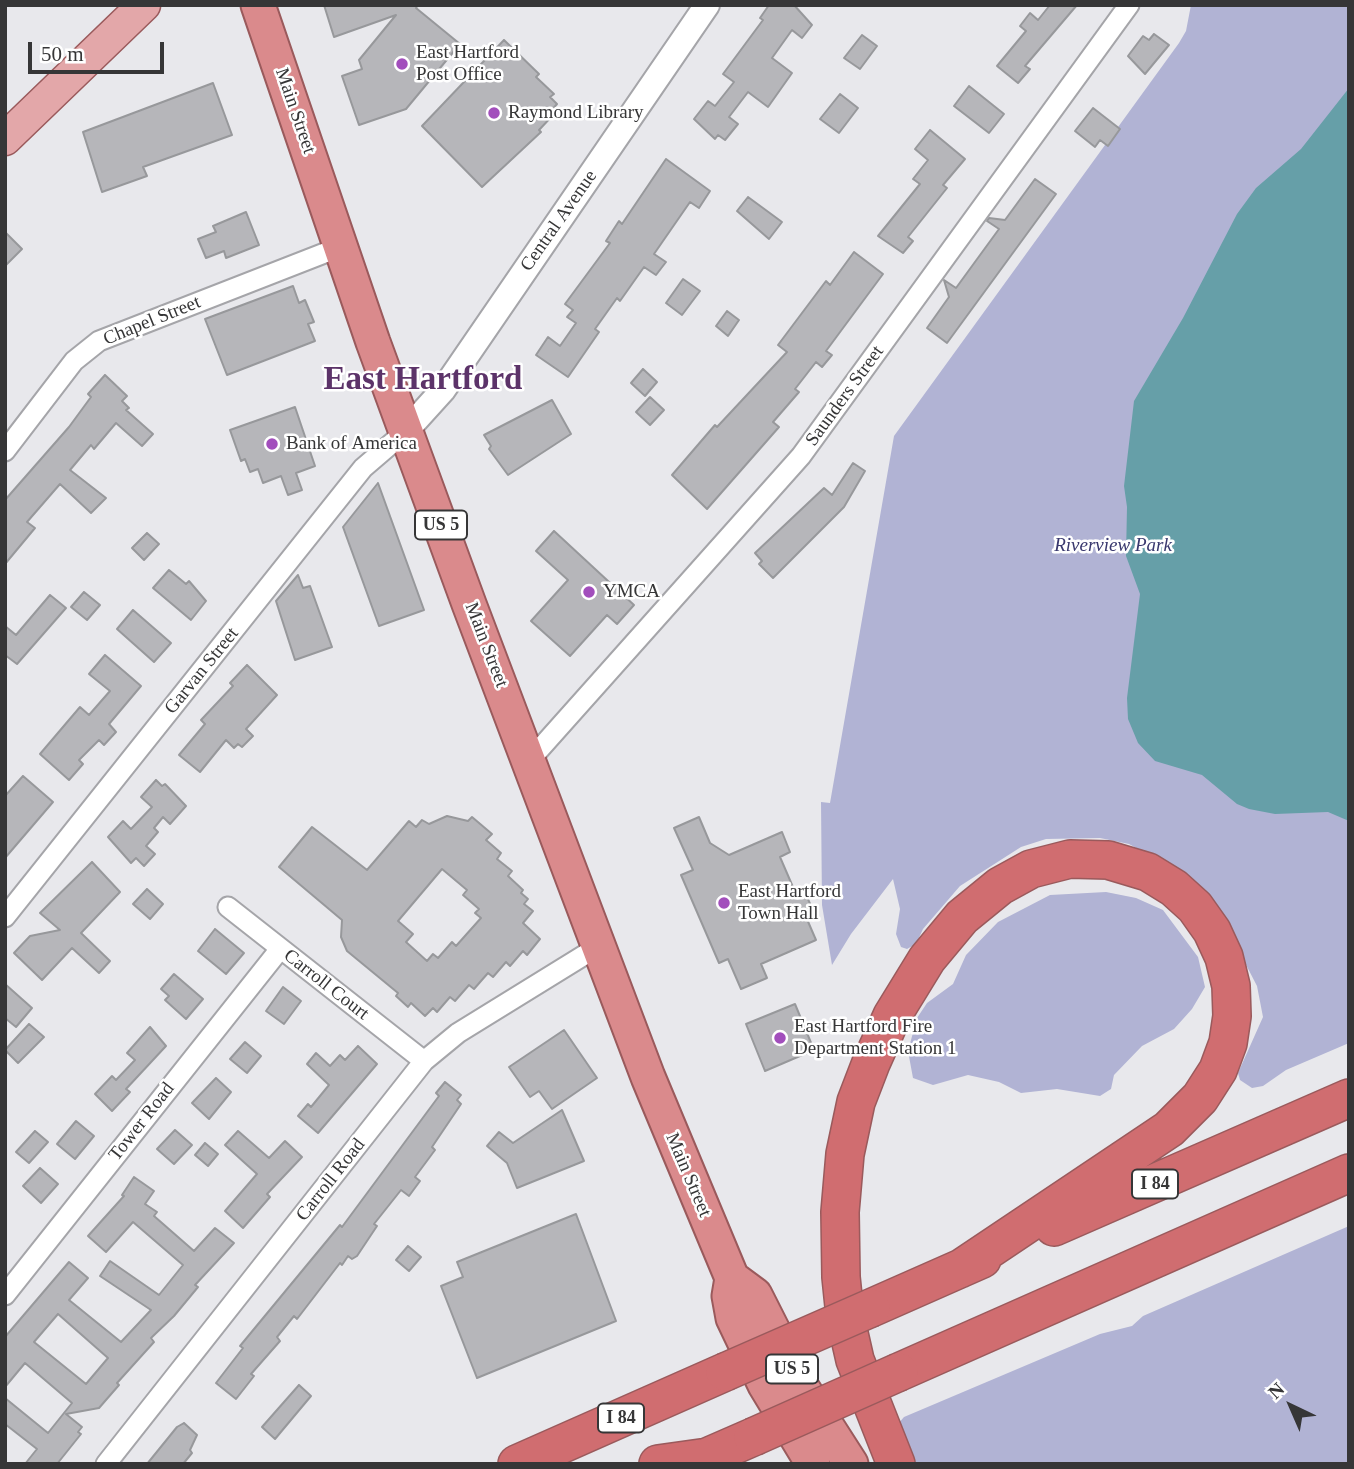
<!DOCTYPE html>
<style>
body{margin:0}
#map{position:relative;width:1354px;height:1469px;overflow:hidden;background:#e8e8ec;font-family:"Times New Roman",serif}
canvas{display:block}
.frame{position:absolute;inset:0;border:7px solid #363637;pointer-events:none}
.north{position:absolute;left:1256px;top:1371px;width:70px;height:70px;-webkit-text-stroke:5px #fff;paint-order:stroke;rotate:316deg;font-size:19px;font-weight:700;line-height:28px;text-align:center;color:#363637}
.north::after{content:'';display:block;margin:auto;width:24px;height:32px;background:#363637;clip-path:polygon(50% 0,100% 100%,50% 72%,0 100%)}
.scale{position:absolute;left:28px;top:42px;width:136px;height:32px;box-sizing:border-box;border:4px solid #363637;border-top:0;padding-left:9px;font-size:21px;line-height:24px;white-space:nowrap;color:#363637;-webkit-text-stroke:5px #fff;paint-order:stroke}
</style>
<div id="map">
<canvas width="1354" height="1469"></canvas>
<div class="frame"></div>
<div class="north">N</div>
<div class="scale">50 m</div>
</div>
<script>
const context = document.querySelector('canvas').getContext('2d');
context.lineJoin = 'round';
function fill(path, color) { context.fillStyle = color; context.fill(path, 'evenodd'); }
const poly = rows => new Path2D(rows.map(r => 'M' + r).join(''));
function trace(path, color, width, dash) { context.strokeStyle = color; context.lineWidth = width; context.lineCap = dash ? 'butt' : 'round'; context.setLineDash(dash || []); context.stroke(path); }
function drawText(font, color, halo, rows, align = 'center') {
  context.font = font + ' "Times New Roman",serif'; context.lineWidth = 5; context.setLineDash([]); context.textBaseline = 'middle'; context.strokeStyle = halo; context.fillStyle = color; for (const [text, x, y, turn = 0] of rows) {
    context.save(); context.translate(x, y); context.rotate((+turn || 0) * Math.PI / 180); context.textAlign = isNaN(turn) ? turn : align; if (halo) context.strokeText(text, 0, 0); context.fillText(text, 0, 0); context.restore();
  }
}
const green = poly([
 [1191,5,1349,5,1349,1043,1286,1070,1263,1086,1252,1088,1240,1080,1238,1073,1263,1017,1257,986,1242,957,1147,854,1129,844,1100,838,1046,839,1021,847,960,886,923,929,916,944,907,949,901,947,896,934,900,909,893,879,851,934,832,965,822,905,821,802,830,803,894,436,1179,43,1186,31],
 [1106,892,1136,898,1163,910,1198,957,1205,987,1192,1009,1174,1029,1142,1046,1114,1075,1111,1089,1100,1096,1057,1089,1021,1093,999,1082,968,1075,933,1085,913,1078,908,1051,917,1018,927,1003,953,984,966,955,998,922,1050,895],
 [1349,1226,1349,1464,915,1464,897,1425,904,1417,1100,1334,1132,1326,1143,1316]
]);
const water = poly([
 [1349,88,1349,821,1328,812,1275,814,1249,809,1237,804,1202,775,1155,761,1138,743,1128,719,1127,698,1140,594,1126,556,1127,507,1124,486,1134,401,1183,318,1237,214,1256,188,1301,149]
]);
const building = poly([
 [324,5,418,5,416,8,460,44,406,109,359,125,342,76,362,69,359,60,396,15,334,37,324,5],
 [769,5,794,5,812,25,802,38,792,30,772,58,792,73,768,107,748,92,729,117,738,124,725,140,718,135,715,139,694,119,708,101,715,106,734,82,723,74,763,20,760,18,769,5],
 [1050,5,1077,5,1025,66,1030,69,1018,83,997,66,1026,31,1020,26,1030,13,1038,20,1050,5],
 [1154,34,1169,45,1145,74,1128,56,1143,36,1149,40,1154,34],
 [862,35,877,46,860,69,844,58,862,35],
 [504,40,539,74,536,77,554,94,550,97,557,104,551,111,554,114,539,130,541,132,482,187,422,126,504,40],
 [213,83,232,135,143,167,147,176,102,192,83,132,213,83],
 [969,86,1004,114,989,133,954,106,969,86],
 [840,94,858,108,839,133,820,119,840,94],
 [1093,108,1120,129,1108,146,1100,140,1095,147,1075,131,1093,108],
 [930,130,965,159,943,185,947,188,908,237,913,241,903,253,878,236,920,184,913,179,928,160,915,149,930,130],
 [666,159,710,191,699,208,690,202,654,254,666,262,656,275,644,267,620,301,617,298,595,329,599,332,568,377,536,355,548,337,560,346,576,323,567,317,573,310,565,304,610,243,606,241,619,221,622,224,666,159],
 [1035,179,1056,194,947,343,927,328,949,297,944,280,956,288,999,229,987,221,989,218,1005,220,1035,179],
 [748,197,782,222,769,239,737,211,748,197],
 [246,212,259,245,226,258,224,251,206,258,198,239,216,232,213,226,246,212],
 [5,232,22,249,5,266,5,232],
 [854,252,883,274,826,351,832,355,822,367,816,362,795,389,799,392,773,422,779,427,707,509,672,475,715,425,717,427,787,352,778,345,826,281,830,285,854,252],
 [683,279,700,291,682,315,666,303,683,279],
 [293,286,299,303,305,300,314,322,308,324,315,341,227,375,205,319,293,286],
 [727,311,739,320,728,336,716,326,727,311],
 [643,369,657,382,645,396,631,383,643,369],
 [105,375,127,396,122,401,129,408,126,410,153,434,142,446,116,423,94,449,91,445,70,470,106,498,91,513,60,484,27,522,35,528,5,564,5,500,69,427,91,397,88,394,105,375],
 [650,397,664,410,650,425,636,412,650,397],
 [552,400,571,434,508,475,489,449,491,446,484,435,552,400],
 [295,407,315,466,296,473,302,490,288,495,281,476,263,483,258,469,250,472,245,459,241,461,230,430,295,407],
 [853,463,865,471,844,507,773,578,759,564,762,561,755,553,824,488,832,495,853,463],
 [378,483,424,610,379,626,343,527,378,483],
 [554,531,634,605,617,624,607,615,570,656,531,621,568,580,536,551,554,531],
 [147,533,159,544,144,560,132,548,147,533],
 [169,570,186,584,189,581,206,601,191,620,153,588,169,570],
 [298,575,303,588,310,586,332,647,295,660,276,601,298,575],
 [84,592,100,605,87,620,71,607,84,592],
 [50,595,66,608,17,664,5,655,5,626,16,635,50,595],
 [133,610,171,643,154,662,117,629,133,610],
 [105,655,141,686,109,724,116,732,104,745,99,740,79,760,83,764,69,780,40,754,80,707,89,715,110,691,89,674,105,655],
 [247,665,277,695,246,729,253,736,242,747,238,744,234,748,226,740,200,772,179,755,205,724,201,720,233,686,230,683,247,665],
 [23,776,53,802,5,858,5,796,23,776],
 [156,780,162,786,165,784,186,806,170,824,163,817,154,828,158,832,146,846,155,854,144,866,136,858,131,863,108,837,123,821,131,829,152,807,141,797,156,780],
 [447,816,468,821,472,817,492,834,486,840,501,853,497,859,512,871,508,876,523,890,521,893,528,899,524,904,533,911,523,923,540,939,527,955,523,951,510,966,506,962,493,977,488,973,474,989,469,985,455,1001,450,997,437,1012,433,1008,425,1016,411,1003,408,1007,396,996,398,993,347,951,341,937,342,920,279,867,312,827,367,870,409,821,416,827,422,820,429,824,447,816],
 [442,869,467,890,463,895,479,909,475,913,481,918,456,946,452,942,438,958,433,954,427,961,406,942,413,934,398,921,442,869],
 [699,817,710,843,729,855,782,832,790,852,780,857,796,894,804,890,811,906,803,910,816,940,761,964,767,978,741,989,728,959,719,963,681,875,693,870,674,828,699,817],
 [92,862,120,892,81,933,110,961,99,973,72,948,42,980,14,953,30,936,60,930,40,913,92,862],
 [147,889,163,904,150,919,133,904,147,889],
 [215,929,244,953,226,974,198,951,215,929],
 [174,974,203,999,186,1019,165,1000,169,996,161,989,174,974],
 [5,984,32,1008,16,1027,5,1018,5,984],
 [283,987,301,1001,284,1024,266,1011,283,987],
 [795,1004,814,1050,765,1071,746,1024,795,1004],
 [29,1024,44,1037,18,1063,5,1050,29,1024],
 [150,1027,166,1046,126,1089,130,1092,112,1111,95,1094,112,1076,116,1080,135,1060,127,1053,150,1027],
 [564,1030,597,1078,552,1109,539,1091,530,1097,509,1067,564,1030],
 [245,1042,261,1056,247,1073,230,1059,245,1042],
 [358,1046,377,1064,318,1133,298,1116,308,1104,311,1107,329,1085,307,1064,316,1053,330,1066,340,1055,345,1060,358,1046],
 [216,1078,231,1092,209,1119,192,1103,216,1078],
 [445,1082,461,1095,457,1100,461,1104,432,1147,435,1150,415,1177,420,1181,409,1196,401,1190,374,1224,377,1226,357,1256,352,1259,348,1256,342,1265,340,1263,297,1319,294,1316,277,1337,280,1341,251,1374,254,1376,236,1399,216,1383,243,1348,240,1346,340,1225,342,1227,439,1096,436,1093,445,1082],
 [562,1110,584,1161,517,1188,507,1163,487,1146,499,1132,513,1143,562,1110],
 [76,1121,94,1136,75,1159,57,1144,76,1121],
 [175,1130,192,1145,174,1164,157,1149,175,1130],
 [35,1131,48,1142,29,1163,16,1152,35,1131],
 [238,1131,269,1158,285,1141,302,1157,267,1194,270,1197,243,1228,225,1211,257,1174,225,1145,238,1131],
 [205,1143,218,1154,208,1166,195,1155,205,1143],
 [40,1168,58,1184,41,1203,23,1186,40,1168],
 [134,1177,154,1191,145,1204,157,1212,154,1216,194,1251,215,1228,234,1243,195,1285,198,1287,174,1316,151,1338,154,1342,117,1383,119,1385,99,1408,66,1414,82,1427,78,1432,81,1434,57,1464,25,1464,37,1449,5,1424,5,1398,48,1433,72,1403,25,1363,5,1387,5,1337,69,1262,88,1278,69,1300,121,1342,151,1310,100,1276,110,1261,159,1295,183,1265,133,1222,106,1252,88,1236,124,1196,122,1195,134,1177],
 [58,1314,108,1358,86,1384,34,1342,58,1314],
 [576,1214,616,1321,477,1378,441,1286,463,1277,457,1262,576,1214],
 [408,1246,421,1257,409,1271,396,1260,408,1246],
 [299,1385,311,1396,275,1439,262,1427,299,1385],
 [184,1423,197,1435,190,1450,192,1453,183,1464,147,1464,177,1427,184,1423]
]);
const minor = poly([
 [5,451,74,361,99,341,340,247],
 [529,761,801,456,1129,5],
 [228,907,424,1061],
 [5,917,363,468,405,432],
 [5,1295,280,949],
 [106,1464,424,1061,458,1033,599,946]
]);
const tertiary = poly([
 [405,432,443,390,707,5]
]);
const primary = poly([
 [5,139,144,5]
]);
const trunk = poly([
 [258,5,373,342,469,604,648,1077,732,1278,729,1296,733,1318,765,1385,813,1464],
 [732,1278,755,1295,801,1386,851,1464]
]);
const motorway = poly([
 [1054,1227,1349,1098],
 [871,1308,982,1259],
 [899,1372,1349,1173],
 [517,1464,725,1372],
 [658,1464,708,1457],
 [691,1464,753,1437],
 [896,1464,855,1360,845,1316,841,1277,840,1212,845,1154,856,1102,871,1063,892,1016,927,959,962,917,1000,886,1031,869,1070,859,1108,860,1148,872,1174,888,1195,907,1212,931,1224,957,1231,986,1232,1016,1228,1043,1218,1070,1200,1098,1169,1129,960,1269]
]);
const motorwayBridge = poly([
 [725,1372,871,1308],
 [753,1437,899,1372]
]);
const markers = [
 [402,64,7,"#a24ebc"],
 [494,113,7,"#a24ebc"],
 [272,444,7,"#a24ebc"],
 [589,592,7,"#a24ebc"],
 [724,903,7,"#a24ebc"],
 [780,1038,7,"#a24ebc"]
];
const shields = [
 [441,525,52],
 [1155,1184,46],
 [792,1369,52],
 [621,1418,46]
];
const shieldNames = [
 ["US 5",441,525],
 ["I 84",1155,1184],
 ["US 5",792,1369],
 ["I 84",621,1418]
];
const poiNames = [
 ["East Hartford",416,53],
 ["Post Office",416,75],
 ["Raymond Library",508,113],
 ["Bank of America",286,444],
 ["YMCA",603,592],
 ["East Hartford",738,892],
 ["Town Hall",738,914],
 ["East Hartford Fire",794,1027],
 ["Department Station 1",794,1049]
];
const streetNames = [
 ["Main Street",295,111,71],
 ["Central Avenue",559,221,-55],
 ["Chapel Street",152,321,-22],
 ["Saunders Street",845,396,-54],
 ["Main Street",486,645,69],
 ["Garvan Street",202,671,-51],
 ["Carroll Court",326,985,38],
 ["Tower Road",142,1122,-52],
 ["Main Street",688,1175,67],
 ["Carroll Road",331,1180,-52]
];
const parkNames = [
 ["Riverview Park",1113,546]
];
const townNames = [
 ["East Hartford",423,380]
];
fill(green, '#b1b3d4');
fill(water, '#669fa8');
fill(building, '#b6b6ba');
trace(building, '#97989b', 2);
trace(minor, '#a5a5a9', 23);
trace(tertiary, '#a5a5a9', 28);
trace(primary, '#9a5a5c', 35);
trace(trunk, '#9a5a5c', 37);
trace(motorway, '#9a5a5c', 40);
trace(minor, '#fff', 19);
trace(tertiary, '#fff', 24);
trace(primary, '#e3a7a9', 32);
trace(trunk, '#da8a8c', 33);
trace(motorway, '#d06d70', 37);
trace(motorwayBridge, '#9a5a5c', 40, []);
trace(motorwayBridge, '#d06d70', 37);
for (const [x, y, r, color] of markers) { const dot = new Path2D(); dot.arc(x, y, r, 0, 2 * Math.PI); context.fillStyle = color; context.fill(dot); trace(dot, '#fff', 2.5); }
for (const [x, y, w] of shields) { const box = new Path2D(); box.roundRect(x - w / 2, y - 14.5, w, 29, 5); context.fillStyle = '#fff'; context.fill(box); trace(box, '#363637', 2); }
drawText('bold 18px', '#363637', null, shieldNames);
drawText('19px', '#363637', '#fff', poiNames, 'left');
drawText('19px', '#363637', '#fff', streetNames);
drawText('italic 19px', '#39386e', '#fff', parkNames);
drawText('bold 33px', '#5c3369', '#fff', townNames);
</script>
